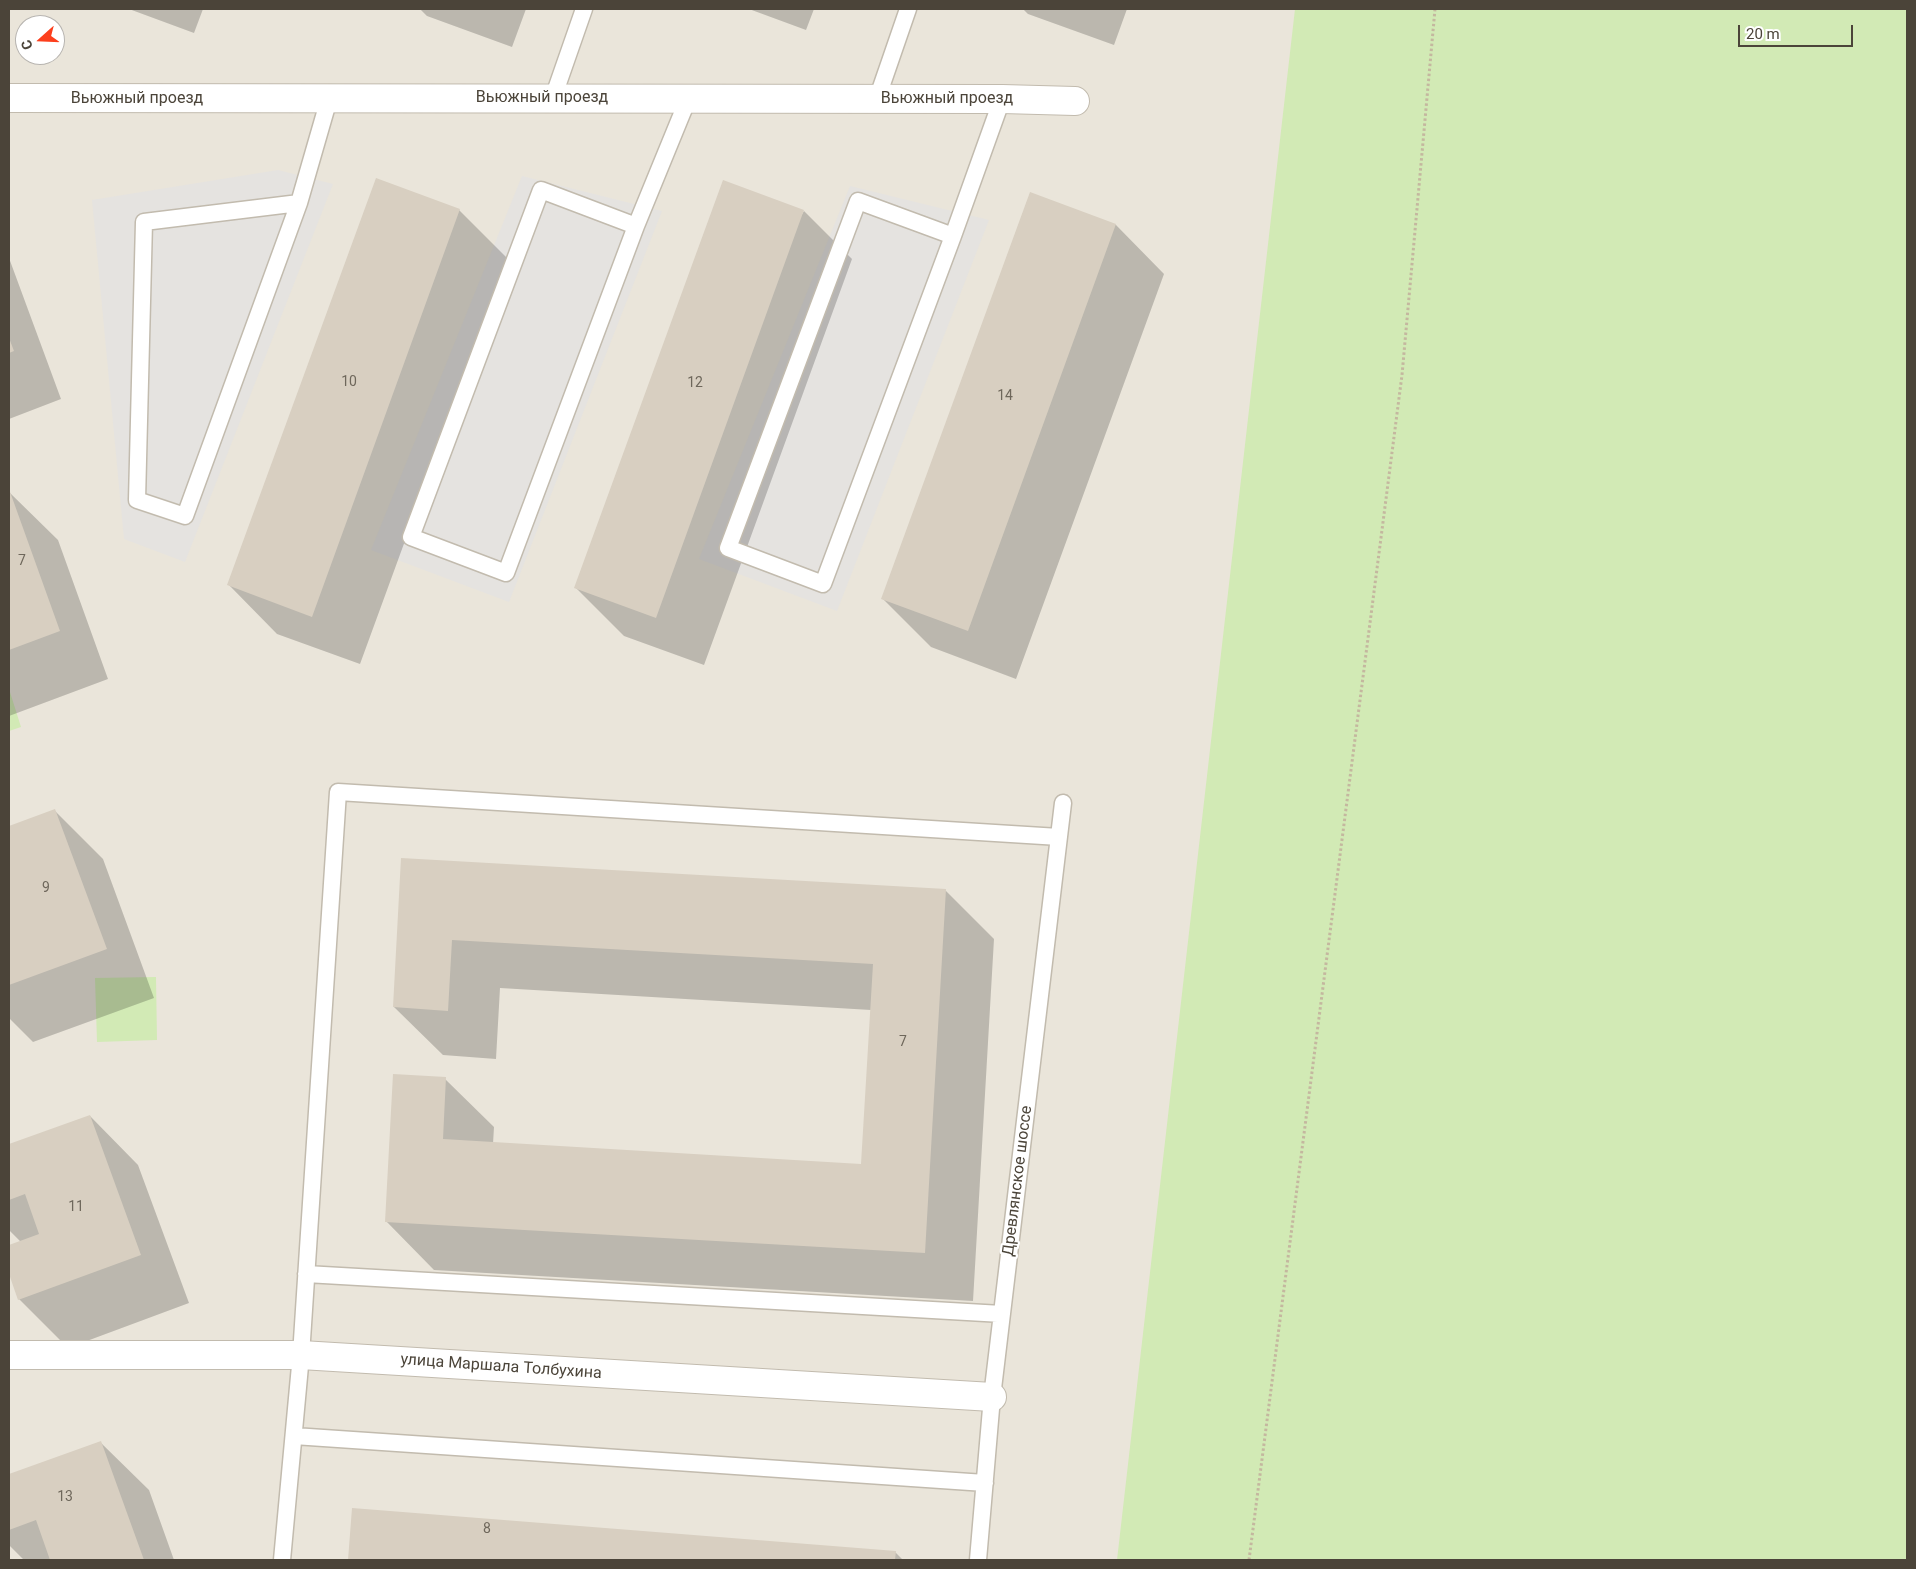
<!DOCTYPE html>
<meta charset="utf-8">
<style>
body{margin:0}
#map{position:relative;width:1916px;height:1569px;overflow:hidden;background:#f6f3ec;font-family:Roboto,sans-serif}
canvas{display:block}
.frame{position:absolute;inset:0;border:10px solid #4b4439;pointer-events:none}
.north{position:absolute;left:15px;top:15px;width:50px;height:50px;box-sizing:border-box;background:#fff;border:1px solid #b7b4b0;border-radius:50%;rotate:250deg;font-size:14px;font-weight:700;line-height:20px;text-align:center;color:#4b4439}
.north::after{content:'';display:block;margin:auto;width:18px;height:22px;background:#fc3f1d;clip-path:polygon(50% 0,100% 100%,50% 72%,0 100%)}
.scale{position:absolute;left:1738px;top:25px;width:115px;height:22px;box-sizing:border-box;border:2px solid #4b4439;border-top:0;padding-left:6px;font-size:15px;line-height:18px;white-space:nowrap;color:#4b4439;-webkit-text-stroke:4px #fff;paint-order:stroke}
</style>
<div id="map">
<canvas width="1916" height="1569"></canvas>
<div class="frame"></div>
<div class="north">С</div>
<div class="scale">20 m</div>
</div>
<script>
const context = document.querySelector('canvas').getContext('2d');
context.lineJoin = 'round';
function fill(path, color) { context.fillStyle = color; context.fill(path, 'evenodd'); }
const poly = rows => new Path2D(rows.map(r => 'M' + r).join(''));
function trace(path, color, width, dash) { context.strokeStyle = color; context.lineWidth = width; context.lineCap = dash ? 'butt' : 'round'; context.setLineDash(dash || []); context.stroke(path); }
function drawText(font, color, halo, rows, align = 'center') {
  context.font = font + ' Roboto,sans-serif'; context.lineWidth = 4.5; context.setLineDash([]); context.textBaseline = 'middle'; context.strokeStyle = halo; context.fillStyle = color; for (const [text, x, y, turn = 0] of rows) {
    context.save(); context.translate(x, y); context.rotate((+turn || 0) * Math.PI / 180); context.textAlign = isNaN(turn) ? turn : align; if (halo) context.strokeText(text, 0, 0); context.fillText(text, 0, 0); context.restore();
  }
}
const residential = poly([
 [9,9,1305,9,1182,1560,9,1560],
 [25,25,55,25,55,55,25,55]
]);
const green = poly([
 [1295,9,1907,9,1907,1560,1117,1560],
 [9,689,21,727,9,731],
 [156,977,157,1040,97,1042,95,978]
]);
const parking = poly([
 [278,170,333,184,185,562,124,539,92,200],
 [522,176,662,211,509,602,371,550],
 [850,186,989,220,837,611,699,559]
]);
const shadow = poly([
 [129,9,203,9,194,33],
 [420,9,526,9,512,47,427,16],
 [749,9,814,9,806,30],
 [1023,9,1127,9,1114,45,1028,14],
 [1030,194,1116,225,1164,274,1016,679,931,647,883,599],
 [459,210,508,259,360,664,277,634,229,585],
 [804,211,852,259,704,665,624,636,575,587],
 [9,258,61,399,9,419],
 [9,492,58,540,108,679,9,716],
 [55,811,103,859,154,998,33,1042,9,1018,9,828],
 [403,859,945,890,994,939,973,1301,434,1270,386,1221,445,1079,494,1127,493,1144,862,1165,871,1010,500,988,496,1059,443,1055,394,1007],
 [90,1116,138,1165,189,1303,68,1348,19,1299,9,1270,9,1246,21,1242,9,1230,9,1146],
 [100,1442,149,1490,174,1560,24,1560,9,1545,9,1476],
 [354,1509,895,1552,903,1560,350,1560]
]);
const building = poly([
 [376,178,460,209,312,617,227,585],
 [723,180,804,210,656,618,574,588],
 [1030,192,1116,224,968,631,881,599],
 [9,338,14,351,9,353],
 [9,489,60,631,9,650],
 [55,809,107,949,9,985,9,826],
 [401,858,946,889,925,1253,385,1222,393,1074,446,1077,443,1139,861,1164,873,964,452,940,448,1011,393,1007],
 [90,1115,141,1255,18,1300,9,1274,9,1245,39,1234,25,1194,9,1200,9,1144],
 [101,1441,144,1560,50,1560,36,1520,9,1530,9,1474],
 [352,1508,896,1551,895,1560,348,1560]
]);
const path = poly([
 [1249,1560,1402,375,1435,9]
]);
const service = poly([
 [553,98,584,9],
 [877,99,908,9],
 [299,203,144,222,137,500,185,516,299,203,329,99],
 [636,226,541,190,411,537,506,573,636,226,688,99],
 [953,236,858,201,728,548,823,584,953,236,1002,99],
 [306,1274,1002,1314],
 [294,1436,985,1483],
 [282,1560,301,1355,338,792,1059,837],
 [978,1560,992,1397,1063,803]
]);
const minor = poly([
 [9,98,1002,99,1075,101],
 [9,1355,301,1355,992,1397]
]);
const numberNames = [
 ["10",349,382],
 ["12",695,383],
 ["14",1005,396],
 ["7",22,561],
 ["9",46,888],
 ["7",903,1042],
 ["11",76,1207],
 ["13",65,1497],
 ["8",487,1529]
];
const streetNames = [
 ["Вьюжный проезд",542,98],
 ["Вьюжный проезд",137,99],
 ["Вьюжный проезд",947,99],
 ["Древлянское шоссе",1018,1181,-83],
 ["улица Маршала Толбухина",501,1367,4]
];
fill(residential, '#eae5da');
fill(green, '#d2eab5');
fill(parking, '#e5e3e0');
fill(shadow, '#0003');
fill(building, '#d8cfc1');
trace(service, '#c2bbae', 19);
trace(minor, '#c2bbae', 30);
trace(path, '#c4b79f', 3, [2.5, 2.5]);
trace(service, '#fff', 16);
trace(minor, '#fff', 28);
drawText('14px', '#6e675b', null, numberNames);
drawText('16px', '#4b4439', '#fff', streetNames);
</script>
